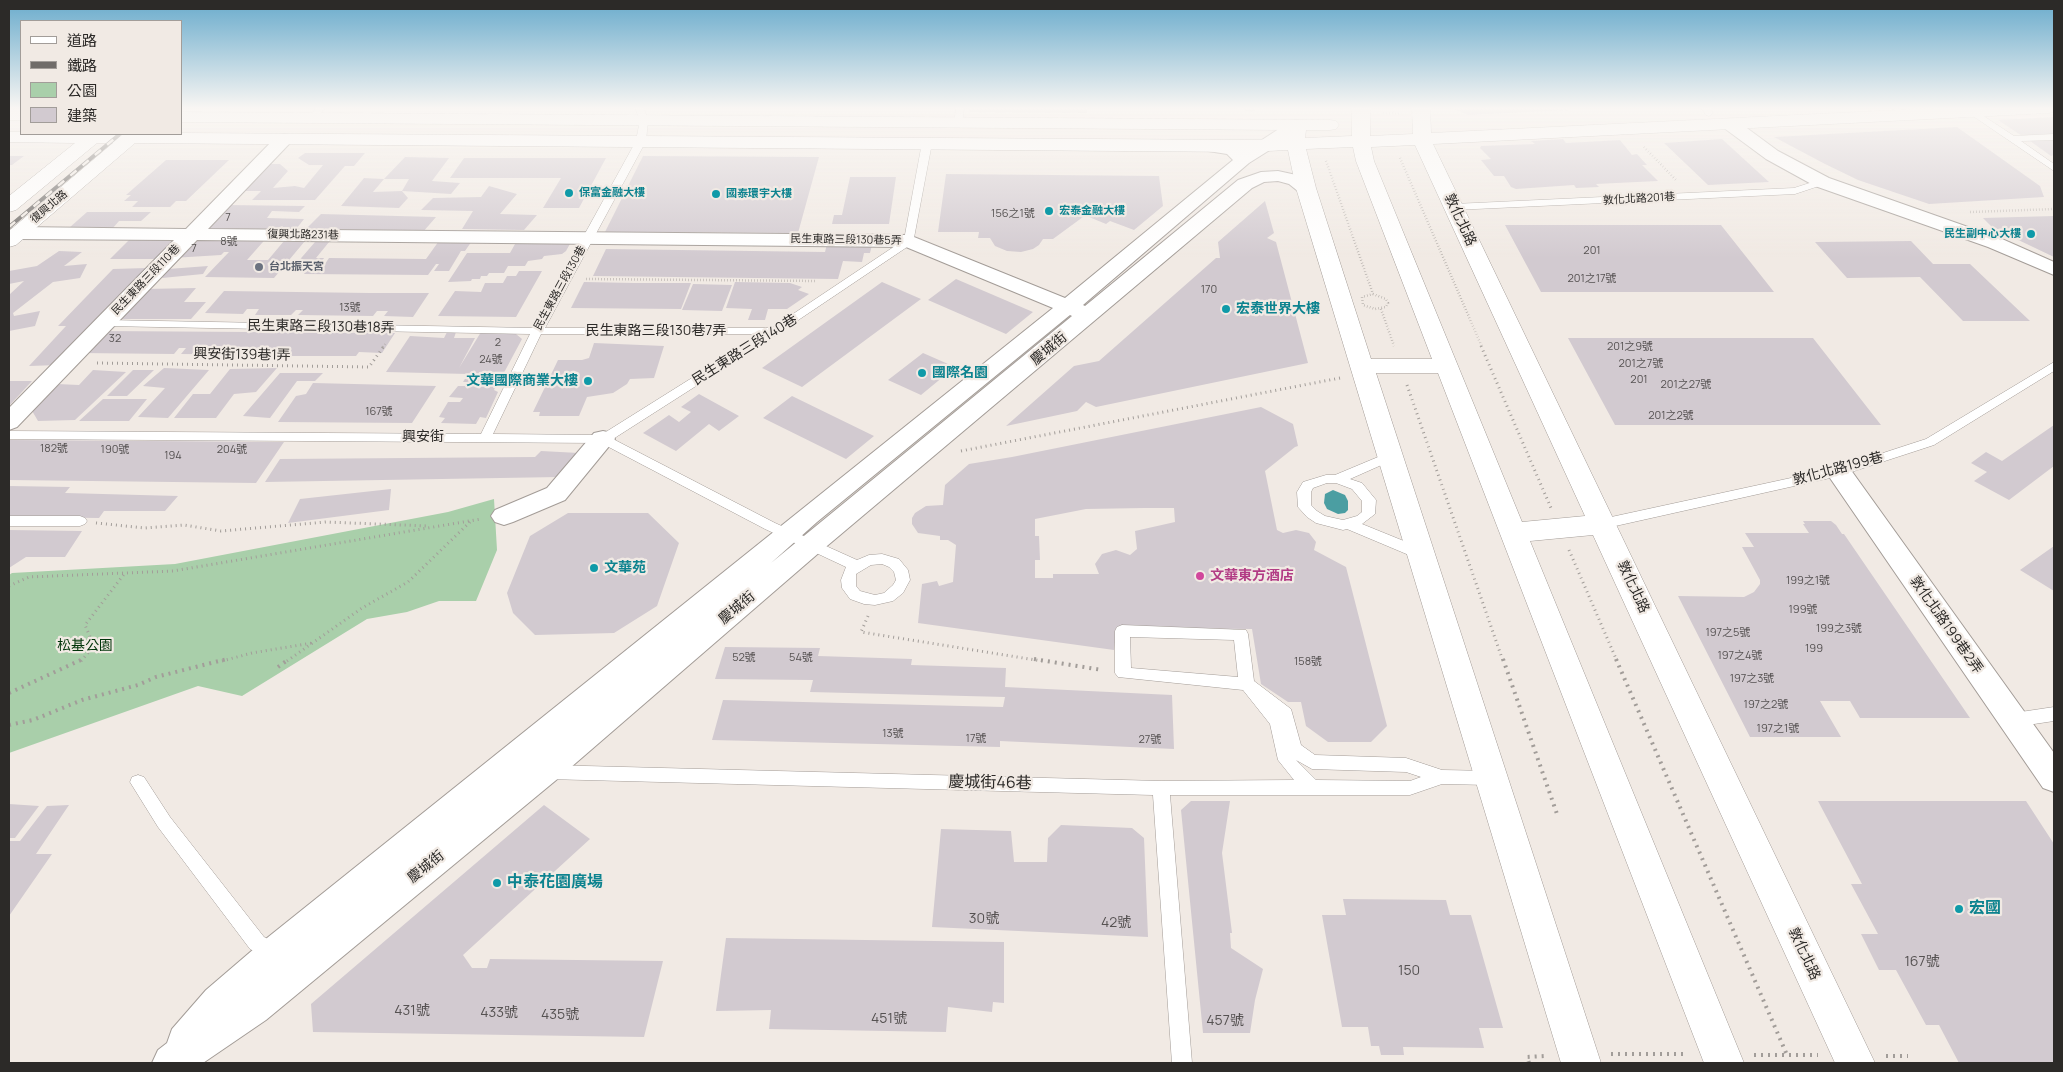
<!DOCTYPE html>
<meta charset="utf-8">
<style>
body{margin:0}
#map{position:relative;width:2063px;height:1072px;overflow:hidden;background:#f1eae4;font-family:Manrope,"Noto Sans TC",sans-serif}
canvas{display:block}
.frame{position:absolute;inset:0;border:10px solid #2c2a28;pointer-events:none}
.legend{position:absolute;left:20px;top:20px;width:162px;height:115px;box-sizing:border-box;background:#f1eae4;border:1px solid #a29d99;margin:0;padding:6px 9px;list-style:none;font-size:15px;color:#2c2a28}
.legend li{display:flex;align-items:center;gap:10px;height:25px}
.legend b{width:25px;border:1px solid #a29d99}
</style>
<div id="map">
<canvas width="2063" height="1072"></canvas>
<div class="frame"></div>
<ul class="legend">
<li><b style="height:6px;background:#fff"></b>道路</li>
<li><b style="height:6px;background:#706c69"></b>鐵路</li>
<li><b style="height:14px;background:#a9cfaa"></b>公園</li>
<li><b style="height:14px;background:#d2cad0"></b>建築</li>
</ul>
</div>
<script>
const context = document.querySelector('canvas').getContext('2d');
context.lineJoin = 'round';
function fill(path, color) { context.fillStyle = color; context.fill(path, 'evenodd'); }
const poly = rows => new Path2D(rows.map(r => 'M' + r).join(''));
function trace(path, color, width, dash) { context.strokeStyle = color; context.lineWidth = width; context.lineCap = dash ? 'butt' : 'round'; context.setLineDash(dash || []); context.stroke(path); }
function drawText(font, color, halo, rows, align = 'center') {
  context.font = font + ' Manrope,"Noto Sans TC",sans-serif'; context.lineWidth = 4.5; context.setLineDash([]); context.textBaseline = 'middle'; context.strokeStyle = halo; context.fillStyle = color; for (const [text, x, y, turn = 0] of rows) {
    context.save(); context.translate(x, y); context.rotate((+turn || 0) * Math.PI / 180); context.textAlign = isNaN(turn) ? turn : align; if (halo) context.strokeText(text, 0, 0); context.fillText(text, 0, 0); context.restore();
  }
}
const green = poly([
 [494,499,497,550,476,601,439,601,407,612,367,619,242,696,198,686,9,753,9,575,12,573,175,564,448,512]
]);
const water = poly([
 [1333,490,1345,495,1348,501,1348,510,1345,513,1338,514,1327,509,1324,503,1325,494]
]);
const building = poly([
 [970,108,1087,108,1087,113,969,112],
 [1235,108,1263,108,1250,112],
 [1451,108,1569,108,1569,110,1468,115],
 [2054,117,2054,135,2022,136,1998,120],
 [1957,127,2040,186,2044,197,1929,204,1858,180,1825,164,1774,137],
 [2054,137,2054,155,2051,156,2026,138],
 [1563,139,1566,143,1620,140,1632,155,1637,154,1647,165,1642,165,1658,181,1596,184,1599,187,1576,188,1574,185,1516,189,1511,187,1504,176,1494,176,1481,160,1491,159,1480,148,1481,146,1535,144,1531,141],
 [1722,139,1769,182,1708,185,1664,143],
 [305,153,365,153,354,166,345,166,315,200,252,200,261,191,242,191,270,164,280,164,288,171,273,188,295,186,304,188,323,165,309,165,298,158],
 [9,156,24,156,12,165,9,165],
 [643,156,819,157,798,233,605,232],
 [405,157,449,158,432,181,460,183,451,194,402,191,409,179,384,179,373,192,402,191,408,198,399,208,341,206,364,178,384,179],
 [464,158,606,158,579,208,543,208,561,178,450,178],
 [166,160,229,160,186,201,176,201,170,207,132,207,138,201,124,201,131,195,126,195],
 [946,174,1159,176,1163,206,1134,230,1110,221,1106,224,1089,217,1083,217,1053,239,1043,239,1039,245,1033,249,1021,252,1007,251,995,246,990,238,978,238,979,232,938,232],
 [850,177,896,177,889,224,832,224,834,215,842,215],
 [489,186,517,194,500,214,537,215,524,230,462,229,473,211,421,210,433,198,481,197],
 [1265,201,1274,233,1267,238,1276,242,1308,363,1096,407,1086,402,1077,411,1006,426,1074,366,1099,361,1216,258,1220,258,1218,242],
 [227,205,305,206,299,212,272,211,267,218,304,219,293,233,202,231],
 [87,212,151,212,141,221,119,221,113,228,69,228],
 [321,214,436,217,423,232,305,230],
 [2054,216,2054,257,2012,237,2003,231,1996,231,1983,218],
 [1505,225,1721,225,1774,292,1541,292],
 [196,234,270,234,247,260,268,260,289,235,334,236,316,258,324,258,320,264,325,264,329,258,426,259,441,238,474,238,465,251,461,251,449,271,434,271,439,264,436,264,428,275,304,274,311,265,296,264,315,242,305,241,274,278,205,277,229,252,224,252,221,255,172,258],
 [130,239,182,240,162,259,110,259],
 [531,240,571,242,566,251,562,254,544,256,542,259,528,261,525,266,508,266,504,273,489,273,487,276,481,276,480,279,472,279,471,281,448,282,467,253,510,253,515,244,529,244],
 [1911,241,1933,264,1970,264,2030,321,1963,321,1920,277,1847,278,1815,242],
 [827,244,872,245,870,253,864,253,862,262,843,261,838,279,593,276,606,249,825,252],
 [59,251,82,252,64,266,87,264,80,278,53,282,13,313,14,316,40,311,35,326,9,331,9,295,24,281,9,284,9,271,37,266],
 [208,266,203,274,162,278,168,269],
 [147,268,58,365,29,366,66,326,58,326,113,269],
 [519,271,542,271,516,317,438,316,455,291,481,292,485,283,503,283,507,276,516,276],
 [956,279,1033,312,1006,334,928,300],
 [584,282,634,283,691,283,681,309,571,308],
 [735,282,790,283,802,287,798,290,809,294,787,309,768,309,765,320,748,320,752,309,726,308],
 [882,282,921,299,802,387,762,368],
 [693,284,732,285,722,311,682,310],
 [196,288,184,302,206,302,191,319,116,319,145,289],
 [224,291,369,293,429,293,413,317,384,316,388,311,377,311,373,316,298,315,303,310,296,310,291,315,255,315,259,309,247,309,243,314,205,313],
 [102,331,395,333,382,353,359,352,356,356,284,356,289,349,281,349,277,355,181,354,186,348,179,348,174,354,80,353],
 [447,332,456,332,454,338,475,338,459,368,481,332,516,334,522,339,499,382,463,382,468,374,386,372,410,336,444,338],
 [1568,338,1813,338,1881,425,1615,425],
 [594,343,664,346,654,378,630,379,627,384,613,393,587,397,579,416,539,416,540,412,533,412,558,360,582,360,589,358],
 [923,353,955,367,921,395,888,380],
 [164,368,209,370,168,418,138,417,165,388,143,386],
 [277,368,256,392,234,394,216,418,174,418,193,394,210,394,230,369],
 [93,370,126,372,75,420,38,421,31,409,57,384,79,385],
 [133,370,154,370,127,396,107,396],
 [280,373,323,373,315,381,297,381,270,418,243,416],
 [9,381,32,381,9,406],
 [313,383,436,386,412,423,278,422,296,396,306,394],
 [458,386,496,386,494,390,498,392,486,418,480,417,476,424,441,423,445,418,439,417,448,402,460,402,463,398,449,397],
 [699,394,739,416,719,431,709,424,676,451,643,433,669,415,679,422,691,412,681,407],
 [792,396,874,436,846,459,763,418],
 [103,399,147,399,129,421,79,421],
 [1261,407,1293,424,1298,446,1295,447,1265,471,1277,530,1283,533,1296,530,1309,533,1316,542,1314,550,1346,567,1387,726,1371,742,1328,742,1306,726,1301,702,1288,702,1261,684,1252,629,1117,628,1114,650,918,623,922,584,937,581,939,586,953,582,956,545,948,540,940,540,940,536,918,533,912,524,912,518,915,513,926,506,943,505,945,485,969,464,1012,457],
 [1144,508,1174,508,1175,522,1135,531,1137,549,1130,555,1116,550,1102,554,1095,564,1099,574,1053,574,1053,578,1035,578,1035,560,1040,560,1039,536,1035,536,1035,519,1086,509],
 [2054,425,2054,466,2009,500,1974,481,1987,472,1971,463,1986,452,2002,461],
 [9,440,284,442,256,483,9,480],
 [541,451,579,453,559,477,265,482,280,459,535,457],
 [9,486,70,487,65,493,178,496,165,511,104,511,99,518,9,517],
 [391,489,389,510,288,523,300,499],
 [568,513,648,513,679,543,657,606,614,633,535,635,513,613,507,593,530,536],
 [1803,521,1831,521,1836,525,1842,534,1844,534,1970,718,1860,718,1850,701,1820,701,1841,737,1750,737,1678,596,1744,597,1754,592,1760,584,1760,580,1742,547,1754,547,1745,533,1809,533,1803,524,1805,524],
 [9,530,82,531,65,557,26,557,9,568],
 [2054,546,2054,591,2020,570],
 [725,647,820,648,818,656,912,659,911,665,1006,668,1005,687,1172,695,1174,749,1000,741,1000,747,712,740,723,700,1003,707,1005,697,810,692,813,680,715,679],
 [1191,801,1230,801,1222,853,1232,933,1230,933,1231,948,1263,969,1255,1000,1250,1033,1203,1033,1181,810],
 [1818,801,2026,801,2054,844,2054,1063,1959,1063,1939,1025,1926,1025,1896,970,1879,970,1861,934,1878,934,1851,884,1862,884],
 [9,804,39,806,15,838,9,838],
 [69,805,36,854,52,854,9,916,9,841,20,841,47,806],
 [544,805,590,839,463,955,472,968,487,968,490,959,663,961,644,1037,313,1032,311,1004],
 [1061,825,1132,828,1144,838,1148,937,932,927,941,829,1011,831,1014,862,1047,862,1048,838],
 [1343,899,1446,900,1450,915,1471,915,1503,1028,1479,1028,1484,1048,1403,1047,1404,1055,1381,1055,1379,1046,1371,1046,1368,1027,1342,1027,1322,915,1346,915],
 [726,938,1004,942,1004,1003,993,1002,992,1012,948,1007,946,1032,769,1029,771,1010,716,1011]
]);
const pathFar2 = poly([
 [1393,108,1393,114],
 [1383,113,1399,114],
 [1644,147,1676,180],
 [1400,158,1482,347],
 [1326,161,1373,294],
 [1970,212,2054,209],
 [586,279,817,281],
 [1373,294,1386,299,1388,303,1386,307,1375,309,1363,305,1362,297,1373,294],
 [1381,309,1394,346],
 [383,347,386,343]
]);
const pathFar1 = poly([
 [1481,346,1551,508],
 [97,363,369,367,384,346],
 [1407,385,1503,661],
 [961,451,1340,378],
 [96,523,145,528,184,525,221,531,326,522,428,526],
 [1569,550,1617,661],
 [9,586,29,577,173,571,481,519],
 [868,616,861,632,1042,661],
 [81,661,94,646,85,625,125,573],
 [222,661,252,653,312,643],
 [287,661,362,608,408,582,470,522]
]);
const path = poly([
 [1034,659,1102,670],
 [1503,659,1557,814],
 [1616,659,1787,1055],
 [278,667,289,659],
 [9,693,83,659],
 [9,725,33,720,82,700,138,685,156,677,227,659],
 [1611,1054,1688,1054],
 [1754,1055,1818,1055],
 [1886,1056,1908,1056],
 [1529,1063,1527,1057,1545,1056]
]);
const lane = poly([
 [316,108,325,108,315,120,309,120,308,118,316,108],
 [635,108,644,108,648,120,646,141,545,328,772,328,904,240,922,143,927,140,932,143,913,243,779,333,613,439,775,523,857,560,869,555,882,554,899,559,908,570,910,580,903,593,893,601,875,605,864,604,850,599,842,588,841,580,846,567,765,529,601,443,9,439,9,431,481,434,530,334,105,326,99,323,105,320,533,328,636,141,640,120,635,108],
 [541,334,762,334,601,435,493,434,541,334],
 [882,564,889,567,894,572,896,580,893,585,884,593,875,595,860,591,856,586,856,574,871,565,882,564],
 [956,108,964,108,962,123,958,126,954,123,956,108],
 [1701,108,1710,108,1713,113,1709,116,1706,115,1701,108],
 [1973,109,2014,136,2054,134,2054,140,2021,141,2054,164,2054,171,1970,114,1969,112,1973,109],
 [1822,179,1825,180,1825,184,1795,194,1454,210,1449,207,1454,204,1794,188,1822,179],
 [2054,362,2054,371,1934,445,1839,476,1602,529,1597,527,1595,524,1597,521,1602,519,1837,468,1926,439,2054,362],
 [1390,452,1395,453,1396,456,1395,459,1350,479,1362,483,1376,500,1375,514,1362,524,1426,550,1428,554,1426,558,1416,558,1347,529,1343,530,1316,523,1307,517,1298,507,1297,492,1303,482,1326,475,1335,475,1390,452],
 [1327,483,1336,483,1352,489,1362,501,1362,512,1357,516,1343,520,1325,516,1317,511,1311,505,1311,492,1313,488,1327,483],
 [9,516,80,516,85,518,87,521,85,524,80,526,9,526,9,516],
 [1122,625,1246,630,1248,634,1254,681,1291,709,1301,745,1315,755,1406,758,1442,770,1491,771,1497,773,1499,778,1497,783,1491,785,1442,784,1410,795,1170,795,1192,1063,1172,1063,1153,795,547,779,541,777,539,772,541,767,547,765,1161,781,1294,780,1278,760,1270,724,1243,690,1118,677,1115,673,1115,631,1117,627,1122,625],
 [1130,637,1234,640,1238,677,1131,668,1130,637],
 [1296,760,1312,769,1406,772,1421,777,1410,781,1316,780,1296,760],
 [2054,707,2054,721,2014,727,2008,725,2006,720,2008,715,2014,713,2054,707],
 [138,775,144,777,170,817,264,937,282,947,284,953,282,959,275,962,250,949,158,827,130,782,132,777,138,775]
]);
const street = poly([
 [1730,119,1736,120,1778,151,1829,178,2002,239,2054,262,2054,275,1988,247,1815,186,1766,159,1724,128,1721,124,1724,120,1730,119],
 [1297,120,1303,121,1306,125,1303,129,1249,163,1083,305,1085,306,1238,180,1261,172,1278,171,1301,176,1313,184,1315,188,1313,192,1306,194,1299,192,1289,184,1278,181,1264,182,1252,188,821,551,555,781,266,1020,203,1063,152,1063,158,1050,167,1043,172,1029,206,990,262,942,1053,308,906,247,197,240,17,427,9,430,9,408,174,240,18,239,11,237,9,232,11,229,18,227,186,229,278,135,284,134,290,135,293,139,290,143,208,229,909,235,1065,298,1233,160,1227,154,1202,150,1199,146,1202,142,1208,141,1232,144,1238,145,1245,151,1291,121,1297,120],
 [1070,315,1072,316,771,563,817,522,1070,315],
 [603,431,612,433,615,439,565,500,513,522,504,525,495,522,491,516,495,510,547,488,594,433,603,431],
 [1839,464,1848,466,2054,753,2054,792,2043,788,1830,478,1827,472,1830,466,1839,464]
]);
const secondary = poly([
 [1352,108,1370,108,1370,136,1413,134,1412,108,1430,108,1431,133,1938,108,2054,108,2054,112,2049,113,1433,144,1875,1063,1835,1063,1593,535,1530,541,1744,1063,1704,1063,1438,373,1376,373,1601,1063,1561,1063,1296,188,1288,150,1247,152,135,143,16,245,9,247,9,231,113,143,97,143,16,210,9,212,9,196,75,143,9,142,9,132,21,132,21,134,181,133,1247,140,1287,139,1288,130,181,122,181,112,1330,120,1336,121,1339,125,1336,129,1330,130,1306,130,1305,138,1352,136,1352,108],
 [1415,145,1585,516,1522,522,1374,161,1371,147,1415,145],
 [1353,147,1356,161,1432,359,1371,359,1316,188,1306,149,1353,147],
 [9,110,21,110,21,120,9,120,9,110]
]);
const rail = poly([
 [9,227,120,134]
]);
const markers = [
 [569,193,5,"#0f9aa8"],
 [716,194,5,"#0f9aa8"],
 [1049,211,5,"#0f9aa8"],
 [2031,234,5,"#0f9aa8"],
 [259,267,5,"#6b7280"],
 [1226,309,5,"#0f9aa8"],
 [922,373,5,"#0f9aa8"],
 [588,381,5,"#0f9aa8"],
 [594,568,5,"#0f9aa8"],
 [1200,576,5,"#d1479c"],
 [497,883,5,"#0f9aa8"],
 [1959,909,5,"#0f9aa8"]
];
const farCulturenames = [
 ["保富金融大樓",579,193],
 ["國泰環宇大樓",726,194],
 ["宏泰金融大樓",1059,211],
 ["民生副中心大樓",2021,234,"right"]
];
const farStreetnames = [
 ["敦化北路201巷",1639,199,-3],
 ["復興北路",49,207,-40],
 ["復興北路231巷",303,235,1],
 ["民生東路三段130巷5弄",846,240,1],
 ["民生東路三段110巷",146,280,-46],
 ["民生東路三段130巷",560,288,-61]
];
const numberNames = [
 ["156之1號",1013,214],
 ["7",228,218],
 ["8號",229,242],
 ["7",194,249],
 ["201",1592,251],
 ["201之17號",1592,279],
 ["170",1209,290],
 ["13號",350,308],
 ["32",115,339],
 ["2",498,343],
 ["201之9號",1630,347],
 ["24號",491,360],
 ["201之7號",1641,364],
 ["201",1639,380],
 ["201之27號",1686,385],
 ["167號",379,412],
 ["201之2號",1671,416],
 ["182號",54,449],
 ["190號",115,450],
 ["204號",232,450],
 ["194",173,456],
 ["199之1號",1808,581],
 ["199號",1803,610],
 ["199之3號",1839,629],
 ["197之5號",1728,633],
 ["199",1814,649],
 ["197之4號",1740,656],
 ["52號",744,658],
 ["54號",801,658],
 ["158號",1308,662],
 ["197之3號",1752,679],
 ["197之2號",1766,705],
 ["197之1號",1778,729],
 ["13號",893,734],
 ["17號",976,739],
 ["27號",1150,740]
];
const farWorshipnames = [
 ["台北振天宮",269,267]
];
const streetNames = [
 ["敦化北路",1460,220,65],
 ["民生東路三段130巷18弄",321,327,1],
 ["民生東路三段130巷7弄",656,331],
 ["慶城街",1049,349,-40],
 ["民生東路三段140巷",745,350,-32],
 ["興安街139巷1弄",242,355,1],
 ["興安街",423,437],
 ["敦化北路199巷",1838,469,-15],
 ["敦化北路",1633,587,65],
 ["慶城街",737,608,-40],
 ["敦化北路199巷2弄",1946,625,55],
 ["慶城街",426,867,-39],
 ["敦化北路",1804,954,65]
];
const cultureNames = [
 ["宏泰世界大樓",1236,309],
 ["國際名園",932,373],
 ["文華國際商業大樓",578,381,"right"],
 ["文華苑",604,568]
];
const hotelNames = [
 ["文華東方酒店",1210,576]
];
const parkNames = [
 ["松基公園",85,646]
];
const nearNumbernames = [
 ["30號",984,919],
 ["42號",1116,923],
 ["167號",1922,962],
 ["150",1409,971],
 ["431號",412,1011],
 ["433號",499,1013],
 ["435號",560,1015],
 ["451號",889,1019],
 ["457號",1225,1021]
];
const nearStreetnames = [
 ["慶城街46巷",990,783,1]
];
const nearCulturenames = [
 ["中泰花園廣場",507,883],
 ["宏國",1969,909]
];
fill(green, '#a9cfaa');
fill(water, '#4b9ea2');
fill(building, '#d2cad0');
trace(lane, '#a39c97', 1);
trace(street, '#a39c97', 2);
trace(secondary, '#a39c97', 1);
trace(pathFar2, '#a29d99', 2.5, [0.5, 2.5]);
trace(pathFar1, '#a29d99', 3, [1, 4]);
trace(path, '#a29d99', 4, [2, 5]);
fill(lane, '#fff');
fill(street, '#fff');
fill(secondary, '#fff');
trace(rail, '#706c69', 4);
trace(rail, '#f1eae4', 2.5, [8]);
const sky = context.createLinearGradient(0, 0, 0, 258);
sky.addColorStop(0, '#69abcc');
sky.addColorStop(0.42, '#f9f6f3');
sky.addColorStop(1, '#f9f6f300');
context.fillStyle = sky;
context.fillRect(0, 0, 2063, 258);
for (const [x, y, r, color] of markers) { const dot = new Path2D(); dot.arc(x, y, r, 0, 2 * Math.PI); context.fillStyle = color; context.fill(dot); trace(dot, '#f1eae4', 2); }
drawText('bold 11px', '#0d838f', '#f1eae4', farCulturenames, 'left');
drawText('11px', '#2c2a28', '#f1eae4', farStreetnames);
drawText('11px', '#565252', null, numberNames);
drawText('bold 11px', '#5b616d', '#f1eae4', farWorshipnames, 'left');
drawText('14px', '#2c2a28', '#f1eae4', streetNames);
drawText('bold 14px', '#0d838f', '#f1eae4', cultureNames, 'left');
drawText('bold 14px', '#b23c85', '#f1eae4', hotelNames, 'left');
drawText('14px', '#003409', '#f1eae4', parkNames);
drawText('14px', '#565252', null, nearNumbernames);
drawText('16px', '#2c2a28', '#f1eae4', nearStreetnames);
drawText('bold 16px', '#0d838f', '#f1eae4', nearCulturenames, 'left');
</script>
